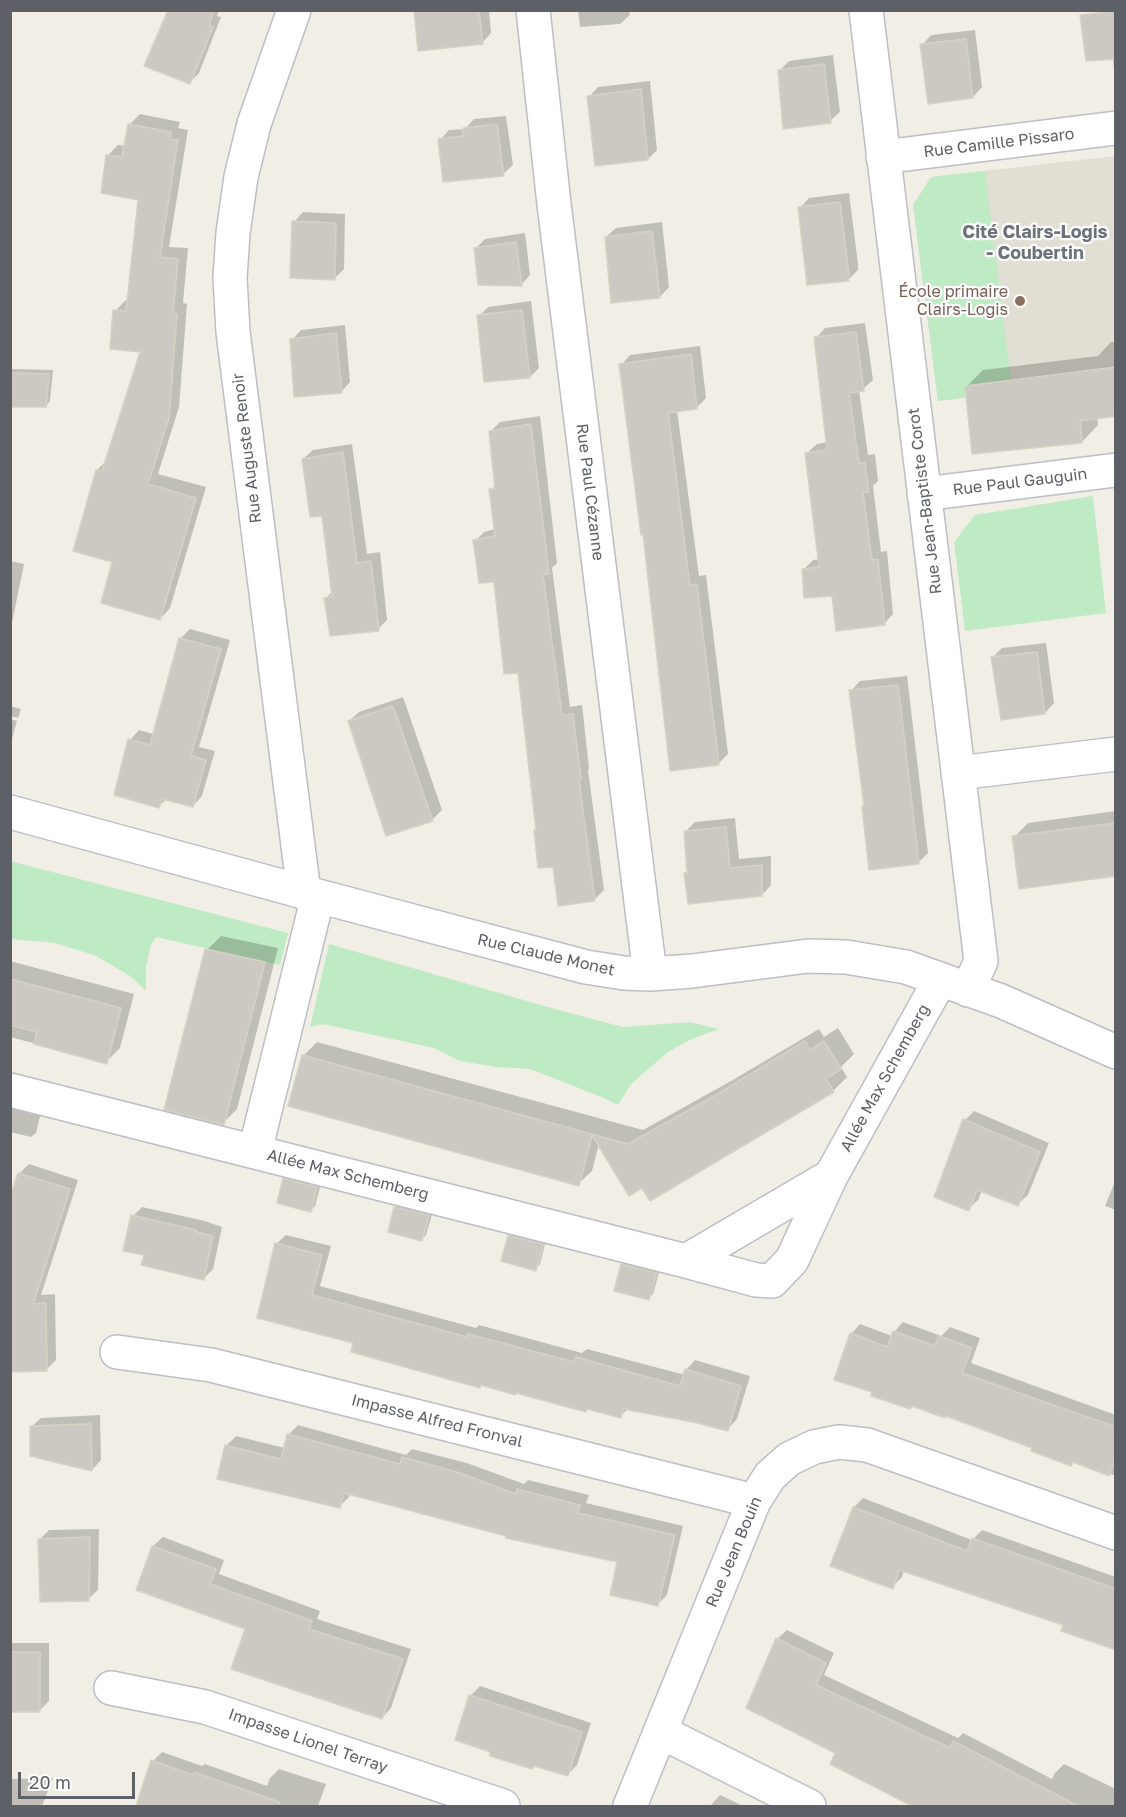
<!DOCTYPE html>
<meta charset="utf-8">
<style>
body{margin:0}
#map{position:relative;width:1126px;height:1817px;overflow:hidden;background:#f1efe5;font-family:"Golos Text",sans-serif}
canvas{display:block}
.frame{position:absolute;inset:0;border:12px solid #5d6067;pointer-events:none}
.scale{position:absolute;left:18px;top:1772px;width:117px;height:27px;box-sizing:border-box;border:3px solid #5d6067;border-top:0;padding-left:8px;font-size:18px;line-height:21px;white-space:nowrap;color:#5d6067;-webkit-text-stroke:4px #fff;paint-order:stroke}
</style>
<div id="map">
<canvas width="1126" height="1817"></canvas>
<div class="frame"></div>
<div class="scale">20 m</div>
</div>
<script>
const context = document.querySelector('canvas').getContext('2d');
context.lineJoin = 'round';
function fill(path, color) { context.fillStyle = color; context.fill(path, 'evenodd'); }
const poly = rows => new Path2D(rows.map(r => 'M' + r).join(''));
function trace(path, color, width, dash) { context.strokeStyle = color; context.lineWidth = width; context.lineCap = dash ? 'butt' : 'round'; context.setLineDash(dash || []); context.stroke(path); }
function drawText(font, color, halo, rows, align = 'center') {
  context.font = font + ' "Golos Text",sans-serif'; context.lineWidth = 4.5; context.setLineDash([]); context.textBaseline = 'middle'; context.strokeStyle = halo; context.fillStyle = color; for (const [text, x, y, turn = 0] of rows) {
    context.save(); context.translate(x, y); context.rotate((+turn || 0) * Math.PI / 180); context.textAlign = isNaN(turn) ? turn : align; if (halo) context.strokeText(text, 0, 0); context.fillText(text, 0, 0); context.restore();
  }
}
const education = poly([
 [1115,156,1115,416,1080,420,1082,443,972,454,966,398,938,401,913,205,931,177]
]);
const green = poly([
 [985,171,1011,380,966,386,966,397,938,401,913,205,931,177],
 [1093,496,1106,613,965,631,954,542,975,515],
 [10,861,288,933,280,965,156,937,151,945,146,967,146,991,130,976,94,955,54,943,11,939],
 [329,944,555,1009,623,1027,690,1022,719,1029,690,1040,668,1052,631,1084,618,1105,599,1096,530,1069,496,1067,460,1061,434,1048,323,1024,310,1027]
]);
const shadow = poly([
 [169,10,219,10,217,16,221,17,199,73,190,82],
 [417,10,489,10,491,33,482,43],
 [578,10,629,10,630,15,620,24,580,27],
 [1116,15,1116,72,1114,72,1113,58],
 [975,30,982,87,973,97,922,45,931,35],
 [833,55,840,112,830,121,779,71,789,61],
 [650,81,657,150,648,159,589,97,598,87],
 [140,114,180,122,178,128,188,130,169,247,188,248,183,303,187,304,179,407,158,474,206,487,170,608,160,619,114,561,97,470,107,460,142,351,115,311,126,300,128,300,139,199,107,156,118,145,126,146,129,125],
 [506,116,513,165,503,174,440,140,449,130,465,129,474,119],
 [849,193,858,264,858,270,848,280,800,208,809,198],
 [303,212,345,214,344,269,335,278,294,222],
 [662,222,669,287,660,297,606,237,616,228],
 [525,233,530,275,521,285,476,248,485,239],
 [531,301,539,368,530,377,479,316,488,307],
 [865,323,873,380,863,389,859,390,868,455,875,454,878,481,873,486,881,552,887,551,893,614,884,624,834,594,803,570,813,560,820,559,807,453,817,444,828,442,816,338,825,328],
 [345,325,350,382,341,392,292,340,301,330],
 [1111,342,1116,342,1116,414,1097,417,1098,425,1082,442,967,386,983,370,1098,356],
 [700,346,706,398,697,407,677,410,699,576,706,575,728,754,719,763,644,533,621,365,630,355],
 [13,369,53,370,50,401,46,406,10,406,10,371],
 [540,416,557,563,552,568,570,707,582,705,589,768,588,770,604,890,595,899,555,865,538,829,519,671,495,580,475,541,484,532,495,529,491,490,496,484,491,431,500,422],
 [352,444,367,554,380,552,387,620,378,629,326,598,333,591,324,514,303,459,313,450],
 [10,561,24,564,10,633],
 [190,629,230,640,199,747,215,751,202,796,193,806,167,798,159,807,130,740,139,730,154,734,180,639],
 [1046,643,1054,703,1045,713,993,657,1002,648],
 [907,676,928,853,919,862,865,805,851,691,860,681],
 [403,697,442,810,432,820,349,721,359,712],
 [10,706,21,709,18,718,10,716],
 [10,719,17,721,10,746],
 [1116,811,1116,874,1014,837,1028,823],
 [735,818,739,859,771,856,771,885,762,895,686,874,688,871,685,832,695,822],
 [221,936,278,948,237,1109,223,1123,207,950],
 [10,961,134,994,120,1048,106,1062,10,1037],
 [838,1028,854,1054,841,1067,847,1077,833,1091,643,1186,599,1144,592,1171,578,1184,303,1056,317,1042,643,1130,731,1081,819,1029,824,1037],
 [10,1103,41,1112,36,1133,31,1137,10,1132],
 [974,1111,1049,1143,1028,1195,1018,1204,982,1190,978,1200,968,1209,965,1120],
 [29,1164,78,1180,41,1295,55,1294,56,1360,47,1369,10,1370,19,1174],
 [289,1175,321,1183,315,1206,311,1210,284,1179],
 [1116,1179,1116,1210,1105,1206],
 [400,1203,433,1211,426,1235,422,1239,390,1231,396,1207],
 [142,1207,205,1221,222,1227,213,1269,204,1278,145,1254,133,1216],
 [514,1232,546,1240,540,1264,535,1269,509,1236],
 [286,1235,331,1246,320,1286,476,1328,479,1325,582,1353,587,1349,685,1375,686,1370,695,1360,750,1376,737,1419,728,1429,628,1409,620,1416,482,1384,479,1387,355,1342,258,1317,276,1244],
 [627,1260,660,1269,653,1294,648,1298,623,1265],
 [903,1322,941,1336,950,1327,980,1338,971,1363,1116,1415,1116,1476,1034,1447,851,1334,860,1324,892,1336,894,1332],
 [100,1415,101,1460,92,1470,31,1427,41,1418],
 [298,1425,406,1455,412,1449,467,1463,524,1484,528,1480,589,1495,586,1503,683,1526,667,1595,657,1605,619,1561,508,1535,350,1493,349,1497,339,1507,219,1478,227,1445,236,1436,285,1448,288,1435],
 [863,1498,972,1540,982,1530,1116,1577,1116,1648,1065,1624,904,1570,902,1577,892,1587,854,1507],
 [99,1529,98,1590,88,1599,40,1539,49,1530],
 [163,1537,224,1560,219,1574,320,1611,317,1619,411,1649,391,1708,382,1718,247,1628,153,1546],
 [787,1630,834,1653,824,1675,958,1738,963,1733,1052,1779,1054,1774,1064,1764,1116,1789,1116,1806,920,1806,880,1786,837,1752,777,1639],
 [11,1643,49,1643,49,1701,39,1711,10,1710],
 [480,1686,591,1723,577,1765,567,1775,470,1696],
 [162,1752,202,1766,205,1764,267,1786,270,1778,279,1769,326,1784,318,1806,137,1806,153,1761],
 [53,1778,42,1806,10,1806,11,1779],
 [720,1795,743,1806,710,1806]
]);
const building = poly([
 [168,10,214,10,209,26,213,27,190,84,144,66,168,10],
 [414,10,479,10,483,44,418,51,414,10],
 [1116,11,1116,59,1086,61,1080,15,1116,11],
 [966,39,973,98,928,104,920,44,966,39],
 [824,64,831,123,783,129,778,70,824,64],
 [641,89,648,160,595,166,587,96,641,89],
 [128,124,171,132,169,139,178,140,160,257,178,259,173,314,177,314,169,418,148,484,196,498,160,620,101,603,112,562,73,551,96,470,102,471,140,352,110,349,113,310,126,311,138,200,101,193,106,155,122,157,128,124],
 [497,124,504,176,443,182,438,139,463,136,463,128,497,124],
 [840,202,849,275,848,275,849,281,807,285,798,207,840,202],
 [292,221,336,223,335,280,290,278,292,221],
 [652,231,660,298,611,303,605,237,652,231],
 [516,242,522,286,478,285,474,248,516,242],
 [522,310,530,378,484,382,477,315,522,310],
 [856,332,864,391,849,393,859,463,865,463,869,492,863,493,872,560,878,559,885,625,836,631,832,596,804,598,802,569,819,567,805,453,827,450,814,337,856,332],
 [336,333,342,393,294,397,290,339,336,333],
 [691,354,697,409,668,413,690,585,697,584,719,765,670,771,643,534,641,535,619,364,691,354],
 [1116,367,1116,416,1080,421,1082,443,972,454,965,386,1116,367],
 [10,373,49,374,46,407,10,407,10,373],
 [531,424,549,574,543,575,562,715,573,714,581,779,579,779,595,901,558,906,553,867,538,868,534,830,536,830,518,673,504,674,494,582,479,583,473,540,495,536,489,489,495,489,489,431,531,424],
 [343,452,357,563,371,561,379,631,330,636,324,598,332,597,322,516,310,517,302,459,343,452],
 [179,638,221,649,191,756,206,760,193,807,162,799,159,808,114,795,128,739,150,745,179,638],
 [1037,652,1045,714,1001,720,991,657,1037,652],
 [898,685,919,864,869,870,862,807,864,806,849,690,898,685],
 [393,706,433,821,386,836,348,721,393,706],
 [1116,823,1116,876,1019,889,1012,836,1116,823],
 [726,827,730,868,762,865,762,896,688,904,684,873,687,873,684,831,726,827],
 [205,949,265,962,224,1125,164,1110,205,949],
 [10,979,121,1008,107,1064,34,1044,37,1032,10,1025,10,979],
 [805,1041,810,1050,824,1041,841,1069,826,1079,834,1092,650,1201,642,1188,629,1196,592,1135,579,1186,288,1106,302,1055,628,1144,716,1095,805,1041],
 [963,1119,1040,1152,1018,1206,977,1190,969,1211,934,1197,963,1119],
 [18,1173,70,1189,33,1304,46,1303,47,1371,10,1372,10,1196,18,1173],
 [283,1178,317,1187,311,1212,277,1203,283,1178],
 [394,1207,429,1215,422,1241,388,1232,394,1207],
 [131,1215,196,1230,196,1232,213,1236,204,1280,141,1265,144,1255,123,1251,131,1215],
 [508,1235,543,1244,536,1271,501,1261,508,1235],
 [275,1243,322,1255,312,1295,467,1337,468,1334,574,1362,576,1357,680,1386,685,1369,741,1386,728,1431,693,1422,623,1409,621,1418,587,1409,586,1412,516,1393,515,1395,481,1385,480,1388,351,1352,353,1343,257,1318,275,1243],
 [621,1264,657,1273,649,1300,614,1291,621,1264],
 [893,1331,935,1346,939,1336,972,1348,962,1373,1116,1427,1116,1459,1109,1476,1073,1462,1071,1466,1031,1451,1032,1448,946,1416,945,1418,912,1406,910,1409,871,1396,872,1392,834,1380,850,1333,887,1347,893,1331],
 [91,1424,92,1471,30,1456,30,1426,91,1424],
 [287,1434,400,1464,402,1457,457,1472,516,1494,517,1489,580,1505,578,1513,675,1535,658,1606,610,1595,617,1562,506,1538,506,1536,344,1493,340,1508,217,1479,225,1445,281,1459,287,1434],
 [853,1507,967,1551,972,1538,1116,1589,1116,1650,1061,1631,1063,1625,899,1570,893,1589,830,1566,853,1507],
 [90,1537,89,1601,40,1602,38,1539,90,1537],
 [152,1546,216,1569,210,1584,312,1621,309,1629,403,1659,382,1719,231,1669,245,1629,136,1590,152,1546],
 [776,1638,826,1663,816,1685,950,1748,953,1741,1078,1806,912,1806,830,1764,835,1753,746,1708,776,1638],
 [10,1652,40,1652,40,1712,10,1712,10,1652],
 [469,1695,582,1732,568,1776,534,1766,532,1769,490,1756,490,1752,455,1740,469,1695],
 [151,1760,193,1775,194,1772,279,1802,279,1806,136,1806,151,1760]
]);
const minor = poly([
 [294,10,254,124,241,177,233,233,230,278,233,332,304,893],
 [533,10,554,204,650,974],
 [866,10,981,961,968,990],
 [883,157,1116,128],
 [924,494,1116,470],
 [958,773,1116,754],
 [10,812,318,896,586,967,624,973,650,974,692,971,808,956,846,957,906,967,1001,1001,1116,1052],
 [10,1090,686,1261,756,1280,772,1281,792,1260,831,1176,940,980],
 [255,1151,318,896],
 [686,1261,831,1176],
 [117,1352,211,1365,754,1501],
 [111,1688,205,1707,503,1806],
 [661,1732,809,1806],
 [630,1806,754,1501,770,1476,789,1459,814,1447,839,1442,867,1445,1116,1533]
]);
const markers = [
 [1020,301,6,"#8d6e63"]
];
const streetNames = [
 ["Rue Camille Pissaro",999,143,-7],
 ["Rue Auguste Renoir",247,448,-97],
 ["Rue Paul Gauguin",1020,482,-7],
 ["Rue Paul Cézanne",590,492,83],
 ["Rue Jean-Baptiste Corot",925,501,-97],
 ["Rue Claude Monet",546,955,13],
 ["Allée Max Schemberg",885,1078,-61],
 ["Allée Max Schemberg",348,1175,14],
 ["Impasse Alfred Fronval",437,1421,14],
 ["Rue Jean Bouin",734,1552,-67],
 ["Impasse Lionel Terray",308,1741,19]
];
const educationNames = [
 ["École primaire",1008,292],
 ["Clairs-Logis",1008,310]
];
const neighbourhoodNames = [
 ["Cité Clairs-Logis",1035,232],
 ["- Coubertin",1035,253]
];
fill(education, '#e1dfd4');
fill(green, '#bfebc4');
fill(shadow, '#0003');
fill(building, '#ccc9c2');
trace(building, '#d6d2c3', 1.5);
trace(minor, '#bdbec5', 36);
trace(minor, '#fff', 33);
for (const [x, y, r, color] of markers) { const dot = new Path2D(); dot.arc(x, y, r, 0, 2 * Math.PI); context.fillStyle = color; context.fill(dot); trace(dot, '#fff', 2); }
drawText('16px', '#5d6067', '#fff', streetNames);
drawText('16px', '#785e54', '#fff', educationNames, 'right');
drawText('bold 18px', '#6e7279', '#fff', neighbourhoodNames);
</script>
